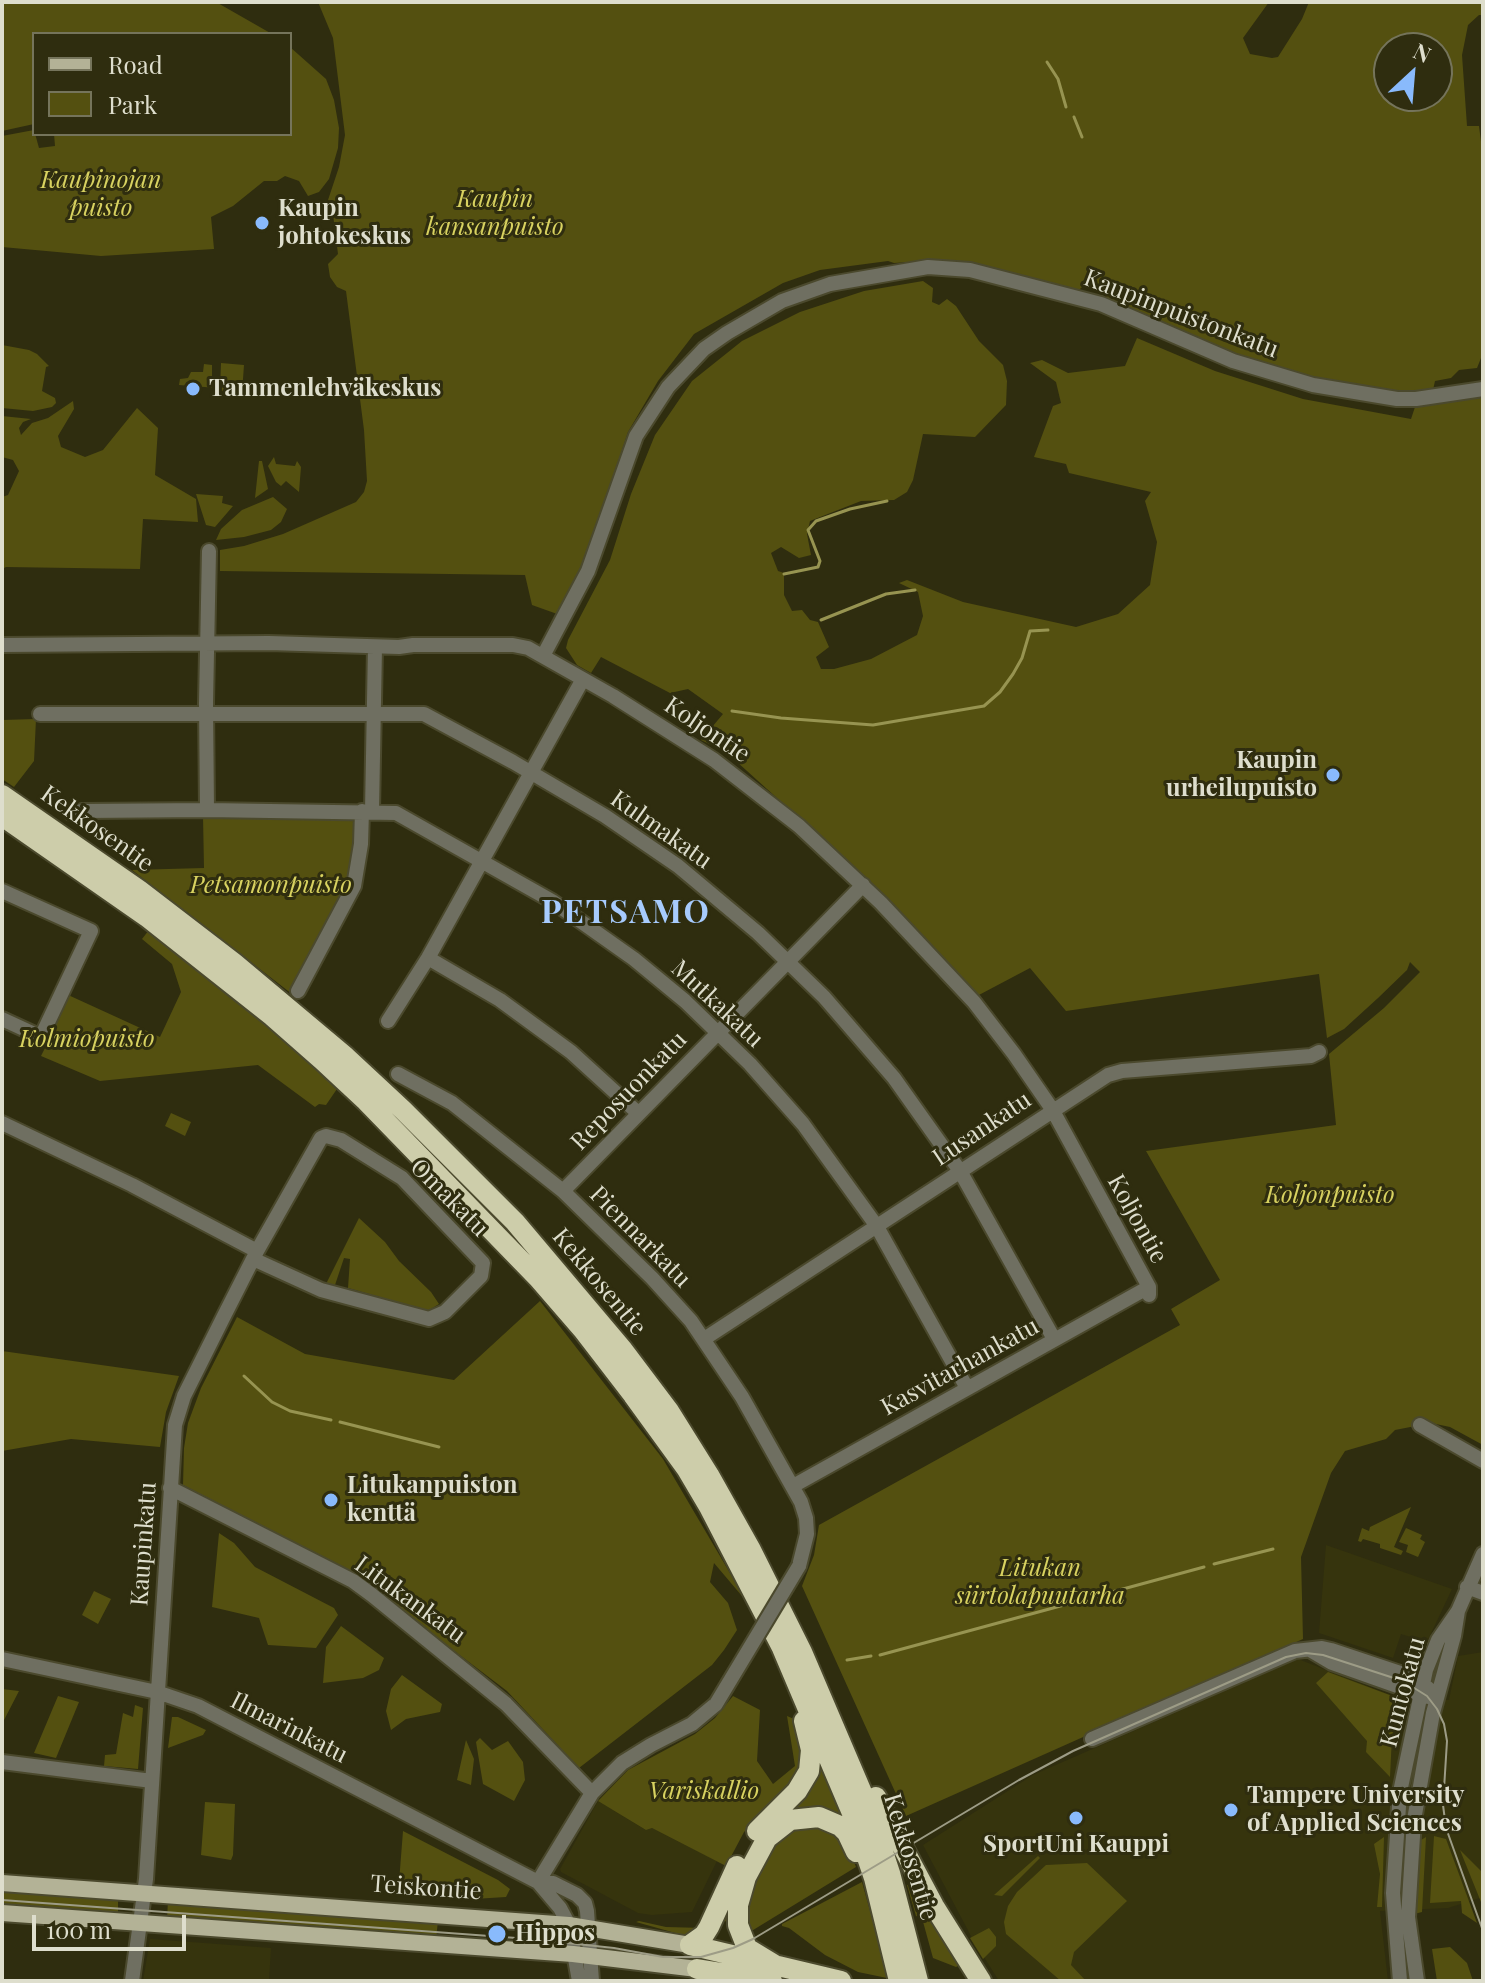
<!DOCTYPE html>
<meta charset="utf-8">
<style>
body{margin:0}
#map{position:relative;width:1485px;height:1983px;overflow:hidden;background:#2f2d0f;font-family:"Playfair Display",serif}
canvas{display:block}
.frame{position:absolute;inset:0;border:4px solid #dedecd;pointer-events:none}
.legend{position:absolute;left:32px;top:32px;width:260px;height:104px;box-sizing:border-box;background:#2f2d0f;border:2px solid #75745b;margin:0;padding:10px 14px;list-style:none;font-size:24px;color:#dedecd}
.legend li{display:flex;align-items:center;gap:16px;height:40px}
.legend b{width:40px;border:2px solid #75745b}
.north{position:absolute;left:1373px;top:32px;width:80px;height:80px;box-sizing:border-box;background:#2f2d0f;border:2px solid #75745b;border-radius:50%;rotate:26deg;font-size:22px;font-weight:700;line-height:32px;text-align:center;color:#dedecd}
.north::after{content:'';display:block;margin:auto;width:28px;height:36px;background:#89bafc;clip-path:polygon(50% 0,100% 100%,50% 72%,0 100%)}
.scale{position:absolute;left:32px;top:1915px;width:154px;height:36px;box-sizing:border-box;border:4px solid #dedecd;border-top:0;padding-left:10px;font-size:24px;line-height:28px;white-space:nowrap;color:#dedecd;-webkit-text-stroke:6px #2f2d0f;paint-order:stroke}
</style>
<div id="map">
<canvas width="1485" height="1983"></canvas>
<div class="frame"></div>
<ul class="legend">
<li><b style="height:10px;background:#b3b296"></b>Road</li>
<li><b style="height:22px;background:#545010"></b>Park</li>
</ul>
<div class="north">N</div>
<div class="scale">100 m</div>
</div>
<script>
const context = document.querySelector('canvas').getContext('2d');
context.lineJoin = 'round';
function fill(path, color) { context.fillStyle = color; context.fill(path, 'evenodd'); }
const poly = rows => new Path2D(rows.map(r => 'M' + r).join(''));
function trace(path, color, width, dash) { context.strokeStyle = color; context.lineWidth = width; context.lineCap = dash ? 'butt' : 'round'; context.setLineDash(dash || []); context.stroke(path); }
function drawText(font, color, halo, rows, align = 'center') {
  context.font = font + ' "Playfair Display",serif'; context.lineWidth = 6; context.setLineDash([]); context.textBaseline = 'middle'; context.strokeStyle = halo; context.fillStyle = color; for (const [text, x, y, turn = 0] of rows) {
    context.save(); context.translate(x, y); context.rotate((+turn || 0) * Math.PI / 180); context.textAlign = isNaN(turn) ? turn : align; if (halo) context.strokeText(text, 0, 0); context.fillText(text, 0, 0); context.restore();
  }
}
const built = poly([
 [1326,1545,1452,1589,1427,1642,1401,1634,1393,1658,1319,1633],
 [1483,1652,1483,1897,1448,1908,1380,1911,1388,1981,999,1981,972,1938,923,1845,1033,1775,1298,1659,1403,1700,1449,1700,1458,1656],
 [598,1801,646,1830,652,1828,717,1861,692,1912,652,1915,638,1913,561,1872,560,1869],
 [150,1939,271,1948,269,1981,143,1981]
]);
const green = poly([
 [2,2,216,2,272,34,34,34,34,124,2,131],
 [318,2,1269,2,1243,38,1250,54,1272,58,1278,57,1302,19,1309,2,1483,2,1483,15,1479,15,1468,25,1462,55,1467,126,1479,126,1483,157,1483,353,1477,368,1459,370,1451,378,1435,381,1433,390,1395,393,1345,386,1289,372,1218,347,1106,299,1104,288,1089,280,1078,291,925,261,894,263,888,261,820,270,783,283,694,334,658,381,628,432,584,566,560,615,532,605,525,575,220,571,220,550,244,546,283,534,356,502,364,492,367,481,364,430,346,291,337,287,330,277,328,264,338,254,333,214,328,200,339,167,345,135,333,38],
 [1389,48,1437,48,1437,96,1389,96],
 [290,47,326,79,334,100,339,128,338,148,329,179,319,192,308,196,299,181,285,176,277,181,264,181,233,206,211,217,214,249,101,256,2,247,2,136,34,130,39,148,55,146,54,134,290,134],
 [923,281,933,288,932,302,939,305,947,299,956,306,979,341,1003,365,1007,381,1006,405,975,437,923,434,913,480,907,492,894,500,861,501,810,521,807,534,811,555,799,558,781,547,771,553,778,571,784,573,784,595,792,611,802,610,810,620,818,622,829,647,816,657,821,669,834,669,871,659,917,635,923,616,918,592,899,583,907,580,963,602,1076,627,1118,614,1150,585,1157,542,1145,501,1151,492,1069,473,1066,464,1034,457,1053,406,1061,403,1056,382,1030,363,1042,360,1068,373,1125,366,1137,338,1215,371,1303,399,1411,419,1416,404,1483,393,1483,1445,1450,1427,1431,1423,1395,1430,1386,1439,1345,1451,1331,1473,1301,1557,1303,1639,906,1816,802,1586,814,1555,819,1525,1180,1325,1171,1309,1220,1280,1146,1151,1336,1125,1329,1054,1384,1008,1420,972,1410,962,1407,970,1378,998,1344,1029,1327,1038,1319,974,1066,1011,1030,968,977,996,882,893,726,752,701,740,723,714,688,689,670,693,601,657,591,673,577,665,566,648,568,640,610,560,631,494,655,435,692,381,742,341,800,312,864,291],
 [2,345,29,350,37,354,49,366,46,367,42,391,55,398,56,403,52,407,33,411,2,408],
 [221,363,244,365,242,393,220,391],
 [204,364,212,365,212,376,218,379,217,388,179,385,180,379,188,378,191,372,203,372],
 [73,401,74,409,58,436,61,447,85,457,103,450,137,408,158,428,155,475,196,499,198,522,143,519,140,569,6,567,2,569,2,497,8,495,19,471,13,460,2,457,2,416,31,419,23,422,19,428,21,435,32,423,48,418],
 [274,457,276,464,295,466,297,461,301,467,299,492,286,481,281,486,276,482,268,466],
 [259,461,262,461,268,489,255,498],
 [196,494,223,496,222,503,233,506,215,527,206,525],
 [273,497,287,509,281,522,271,530,244,537,216,540,221,529,242,510],
 [36,719,34,761,14,787,2,779,2,720],
 [359,815,349,885,292,994,132,870,204,868,203,816],
 [149,930,246,1006,339,1086,326,1105,319,1104,315,1107,258,1065,100,1081,41,1056,56,1026,54,1022,66,994,160,1037,181,992,172,964,142,939],
 [171,1113,191,1122,185,1136,165,1126],
 [359,1218,385,1242,399,1261,431,1292,439,1304,428,1311,348,1288,350,1259,344,1258,335,1285,326,1284],
 [540,1301,663,1459,747,1602,714,1563,710,1582,728,1603,737,1630,724,1650,712,1665,579,1768,507,1691,353,1574,183,1485,184,1448,188,1423,201,1388,237,1317,305,1354,454,1380],
 [2,1351,179,1376,166,1412,160,1447,71,1439,2,1451],
 [1411,1507,1394,1547,1403,1551,1401,1555,1380,1548,1380,1544,1363,1539,1361,1542,1358,1541,1362,1528,1369,1531,1370,1527],
 [1406,1528,1422,1535,1420,1539,1425,1542,1418,1557,1406,1552,1408,1545,1399,1542],
 [219,1533,234,1543,255,1567,334,1608,338,1615,316,1648,268,1645,259,1618,212,1607],
 [94,1591,111,1599,98,1624,82,1615],
 [341,1626,384,1658,379,1670,363,1678,323,1683,326,1647],
 [1328,1672,1403,1700,1392,1736,1390,1777,1366,1752,1367,1741,1316,1683],
 [402,1675,442,1704,440,1712,406,1719,391,1730,386,1711,391,1689],
 [2,1689,19,1691,2,1724],
 [58,1696,79,1702,56,1758,34,1753],
 [733,1696,760,1710,757,1761,773,1784,795,1766,787,1716,794,1719,802,1763,785,1791,744,1832,726,1866,652,1828,646,1830,598,1801,628,1770,695,1734,715,1718],
 [135,1705,143,1708,138,1769,104,1766,105,1755,116,1754,123,1713,133,1717],
 [172,1717,178,1717,206,1730,203,1735,168,1748],
 [480,1738,492,1750,508,1741,523,1762,525,1780,514,1801,483,1784,476,1742],
 [466,1740,474,1759,471,1785,457,1780],
 [821,1762,843,1815,838,1818,827,1812,812,1811,793,1813,779,1821,758,1845,749,1862,737,1897,735,1924,721,1920,742,1867,759,1836,798,1797],
 [205,1802,235,1804,233,1855,231,1860,201,1855],
 [810,1825,829,1828,847,1845,856,1867,745,1935,747,1893,760,1859,790,1827],
 [403,1831,498,1880,510,1889,506,1897,458,1900,398,1895],
 [1434,1836,1446,1839,1477,1923,1462,1913,1461,1901,1430,1903],
 [1384,1837,1382,1907,1377,1907,1380,1874,1374,1844],
 [1426,1837,1422,1912,1414,1914,1416,1843],
 [1460,1850,1483,1873,1483,1907],
 [1038,1856,1040,1858,1002,1896,994,1895],
 [1087,1863,1127,1901,1074,1952,1071,1965,1086,1981,1061,1981,1006,1934,1004,1922,1008,1906,1017,1892,1046,1865],
 [862,1882,877,1936,887,1978,858,1972,825,1955,789,1928,782,1926,782,1924],
 [911,1884,962,1964,956,1967,933,1958,922,1918,916,1916,907,1885],
 [2,1888,118,1896,118,1915,2,1908],
 [168,1900,438,1921,436,1939,167,1920],
 [639,1921,666,1927,704,1928,686,1936,636,1922],
 [989,1928,996,1937,996,1946,983,1959,970,1938],
 [1450,1947,1467,1963,1473,1981,1437,1981,1432,1949]
]);
const stream = poly([
 [1047,62,1058,79,1066,107],
 [1074,117,1082,137],
 [784,574,818,567,820,561,808,530,816,521,850,509,887,501],
 [821,620,886,594,915,590],
 [732,711,781,718,873,725,984,706,1000,692,1013,674,1022,658,1030,631,1048,630],
 [244,1376,272,1402,290,1411,331,1420],
 [340,1422,439,1447],
 [1214,1564,1273,1549],
 [880,1655,1204,1567],
 [847,1660,871,1656]
]);
const minor = poly([
 [2,645,269,643,399,647,413,645,513,645,528,648,613,696,714,760,799,826,881,903,974,1002,1014,1054,1052,1109,1149,1287,1149,1295],
 [543,656,588,571,636,436,668,387,704,349,727,333,782,301,830,284,928,267,970,270,1101,304,1233,361,1313,385,1397,399,1416,399,1483,389],
 [40,714,424,714,513,762,605,816,678,866,758,933,824,997,894,1078,960,1171,1054,1339],
 [207,810,206,703,209,551],
 [372,811,375,647],
 [71,813,83,811,207,810,396,813,552,901,634,959,685,1001,750,1064,803,1124,876,1225,967,1388],
 [2,891,91,931,41,1037,2,1019],
 [428,958,500,1000,571,1052,638,1113],
 [298,991,354,886,361,844,362,811],
 [388,1021,428,958,583,679],
 [398,1074,452,1103,563,1191,652,1278,691,1321,742,1397,801,1502,806,1518,807,1534,799,1566],
 [2,1123,132,1185,257,1251],
 [563,1191,863,885],
 [704,1339,1108,1075,1122,1071,1311,1056,1319,1052],
 [1420,1425,1483,1461],
 [793,1486,1149,1287],
 [170,1488,353,1581,372,1595,506,1704,592,1793],
 [1467,1587,1483,1593],
 [1310,1650,1332,1663,1428,1697],
 [2,1659,157,1692,198,1706,538,1882,553,1883,577,1895,585,1903,587,1911,592,1981],
 [1092,1739,1295,1651,1322,1648,1331,1650,1403,1674,1428,1688],
 [2,1762,152,1781],
 [538,1882,592,1793,622,1763,651,1745,692,1724,716,1704],
 [538,1882,560,1908,569,1925,579,1981],
 [132,1981,146,1879,175,1425,184,1396,224,1316,257,1251,321,1138,326,1136,341,1140,402,1178,483,1263,481,1276,445,1312,429,1319,321,1290,253,1259],
 [1400,1981,1393,1893,1400,1792,1426,1670,1438,1640,1458,1611],
 [1417,1981,1408,1917,1414,1820,1433,1713,1454,1636,1458,1611,1483,1554]
]);
const major = poly([
 [2,1883,569,1925,690,1945],
 [2,1913,573,1954,697,1969]
]);
const highway = poly([
 [2,795,139,890,234,963,346,1057,403,1110,515,1222,623,1350,669,1411,709,1475,751,1550,802,1652,869,1809,890,1873,918,1981],
 [2,816,147,917,272,1016,322,1060,366,1101,538,1278,583,1330,633,1395,686,1468,709,1507,782,1648,852,1813,874,1878,899,1981],
 [876,1797,934,1906,981,1981],
 [757,1831,797,1791,809,1771,811,1750,804,1721],
 [690,1945,704,1935,709,1927,737,1866],
 [690,1945,841,1981],
 [775,1965,747,1948,738,1925,738,1905,746,1877,767,1838,790,1820,819,1817,840,1826,847,1833,856,1852],
 [697,1969,772,1981]
]);
const tram = poly([
 [2,1900,530,1939,614,1948,663,1957,701,1957,733,1948,753,1939,1019,1780,1073,1751,1286,1657,1306,1653,1323,1655,1403,1681,1427,1696,1437,1709,1444,1724,1447,1741,1443,1805,1446,1828,1483,1931]
]);
const minorBridge = poly([
 [716,1704,799,1566]
]);
const markers = [
 [262,223,8,"#89bafc"],
 [193,389,8,"#89bafc"],
 [1333,775,8,"#89bafc"],
 [331,1500,8,"#89bafc"],
 [1231,1810,8,"#89bafc"],
 [1076,1818,8,"#89bafc"],
 [497,1934,10,"#89bafc"]
];
const parkNames = [
 ["Kaupinojan",101,181],
 ["puisto",101,209],
 ["Kaupin",495,200],
 ["kansanpuisto",495,228],
 ["Petsamonpuisto",271,886],
 ["Kolmiopuisto",87,1040],
 ["Koljonpuisto",1330,1196],
 ["Litukan",1040,1569],
 ["siirtolapuutarha",1040,1597],
 ["Variskallio",704,1792]
];
const poiNames = [
 ["Kaupin",278,209],
 ["johtokeskus",278,237],
 ["Tammenlehväkeskus",209,389],
 ["Kaupin",1317,761,"right"],
 ["urheilupuisto",1317,789,"right"],
 ["Litukanpuiston",347,1486],
 ["kenttä",347,1514],
 ["Tampere University",1247,1796],
 ["of Applied Sciences",1247,1824],
 ["SportUni Kauppi",1076,1845,"center"],
 ["Hippos",515,1934]
];
const streetNames = [
 ["Kaupinpuistonkatu",1181,314,21],
 ["Koljontie",707,730,34],
 ["Kekkosentie",97,829,35],
 ["Kulmakatu",661,830,35],
 ["Mutkakatu",717,1004,43],
 ["Reposuonkatu",629,1091,-46],
 ["Lusankatu",982,1129,-34],
 ["Omakatu",449,1198,45],
 ["Koljontie",1137,1219,61],
 ["Piennarkatu",640,1237,45],
 ["Kekkosentie",599,1282,50],
 ["Kasvitarhankatu",960,1367,-29],
 ["Kaupinkatu",144,1544,-86],
 ["Litukankatu",410,1600,36],
 ["Kuntokatu",1403,1692,-75],
 ["Ilmarinkatu",289,1728,27],
 ["Kekkosentie",910,1857,73],
 ["Teiskontie",426,1888,4]
];
const districtNames = [
 ["PETSAMO",626,913]
];
fill(built, '#36340d');
fill(green, '#545010');
trace(stream, '#979451', 3);
trace(minor, '#4b492d', 18);
trace(major, '#4b492d', 20);
trace(highway, '#4b492d', 24);
trace(minor, '#6f6f61', 14);
trace(major, '#b3b296', 16);
trace(highway, '#cdcdaa', 20);
trace(tram, '#9d9c86', 2);
trace(minorBridge, '#4b492d', 18, []);
trace(minorBridge, '#6f6f61', 14);
for (const [x, y, r, color] of markers) { const dot = new Path2D(); dot.arc(x, y, r, 0, 2 * Math.PI); context.fillStyle = color; context.fill(dot); trace(dot, '#2f2d0f', 3); }
drawText('italic 24px', '#d8d260', '#2f2d0f', parkNames);
drawText('bold 24px', '#dedecd', '#2f2d0f', poiNames, 'left');
drawText('24px', '#dedecd', '#2f2d0f', streetNames);
context.letterSpacing = '2px';
drawText('bold 32px', '#a7cbfd', '#2f2d0f', districtNames);
context.letterSpacing = '0px';
</script>
